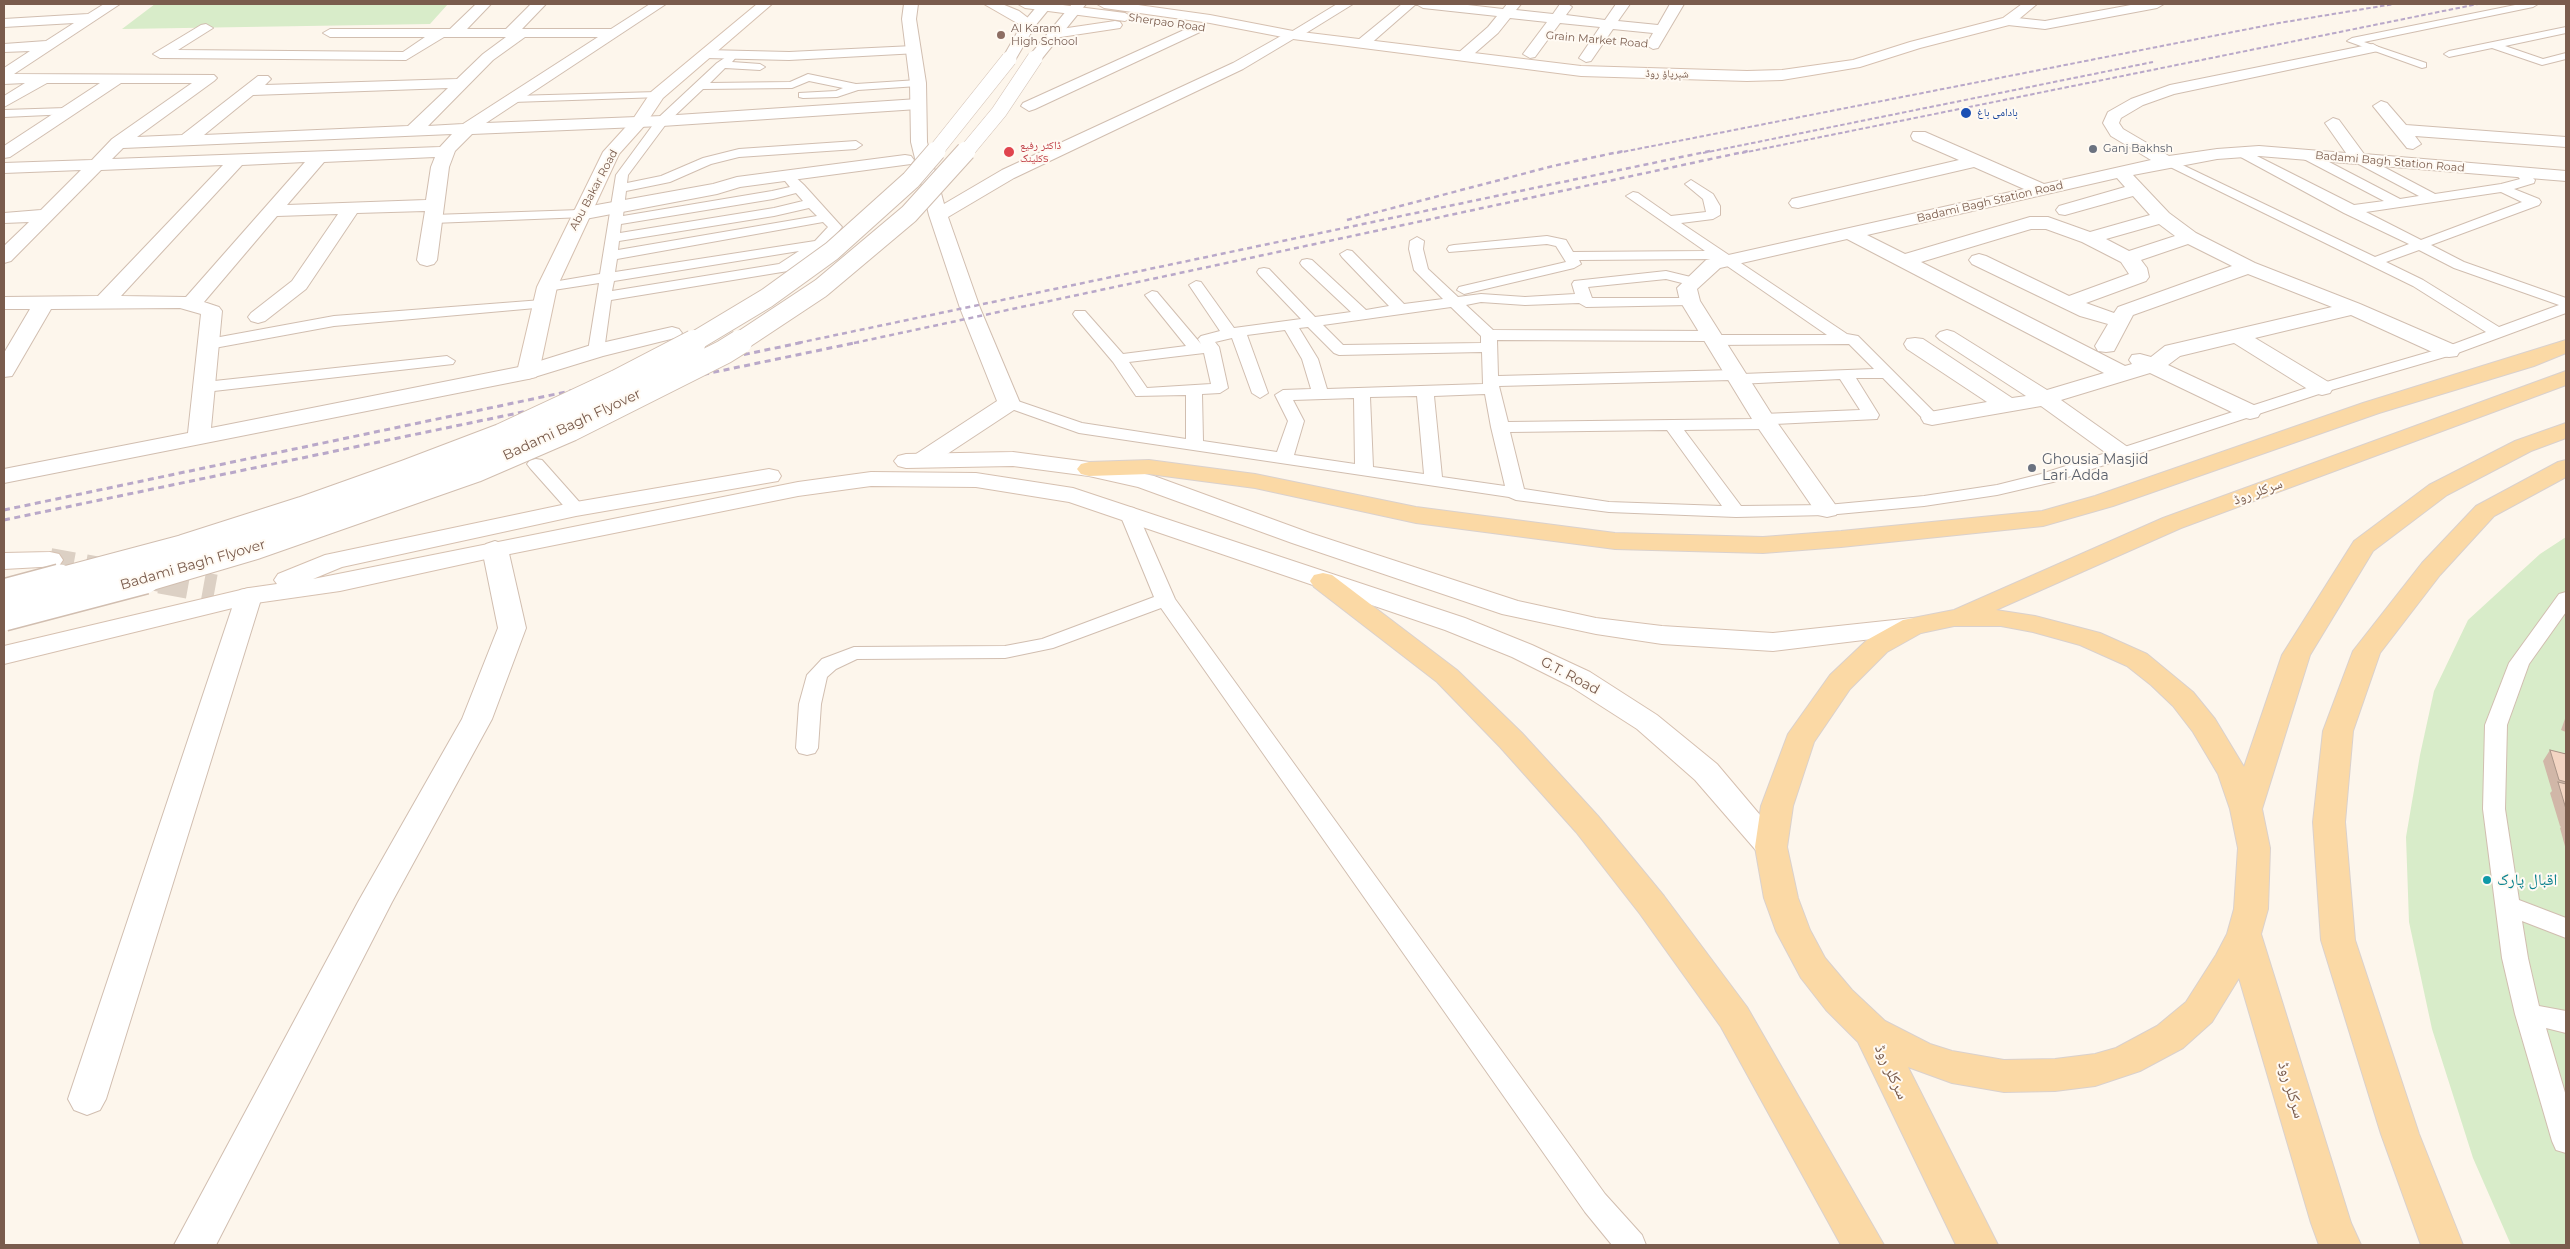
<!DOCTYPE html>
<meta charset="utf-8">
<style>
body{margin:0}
#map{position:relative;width:2570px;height:1249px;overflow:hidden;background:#fdf6ec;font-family:Montserrat,sans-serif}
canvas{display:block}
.frame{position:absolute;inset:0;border:5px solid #7a5c4d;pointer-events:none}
</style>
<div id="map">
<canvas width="2570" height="1249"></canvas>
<div class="frame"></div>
</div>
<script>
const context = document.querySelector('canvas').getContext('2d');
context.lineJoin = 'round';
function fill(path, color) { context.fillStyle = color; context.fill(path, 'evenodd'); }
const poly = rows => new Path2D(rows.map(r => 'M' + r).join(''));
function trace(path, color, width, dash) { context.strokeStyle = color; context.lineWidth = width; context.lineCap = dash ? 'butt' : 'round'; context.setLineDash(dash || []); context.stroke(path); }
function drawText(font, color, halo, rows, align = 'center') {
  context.font = font + ' Montserrat,"Noto Naskh Arabic",sans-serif'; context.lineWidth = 4; context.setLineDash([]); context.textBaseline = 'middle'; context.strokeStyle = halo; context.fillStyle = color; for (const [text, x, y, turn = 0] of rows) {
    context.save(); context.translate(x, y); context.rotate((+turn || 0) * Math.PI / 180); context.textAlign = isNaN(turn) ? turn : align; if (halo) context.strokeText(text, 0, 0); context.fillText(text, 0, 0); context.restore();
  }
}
const green = poly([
 [155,4,448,4,430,24,122,29],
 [2566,537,2566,1245,2511,1245,2473,1158,2432,1029,2409,922,2406,837,2420,755,2434,691,2468,620,2540,554]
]);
const secondaryTunnelFar1 = poly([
 [50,560,167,581]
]);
const secondaryTunnel = poly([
 [160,579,215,589]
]);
const service = poly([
 [2520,4,2538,4,2533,7,2364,42,2426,63,2426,67,2422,68,2347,41,2352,38,2520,4],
 [2566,27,2566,33,2505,46,2543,59,2566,53,2566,59,2542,65,2492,48,2449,57,2444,54,2449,51,2566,27],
 [732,53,737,56,732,62,760,64,765,67,760,70,725,68,710,83,790,82,808,74,856,84,918,80,924,83,918,86,858,90,837,97,803,98,799,97,799,93,836,91,843,88,809,81,792,88,703,89,666,124,628,175,627,183,661,176,703,158,739,149,856,141,862,145,856,149,739,157,711,164,670,182,626,191,623,216,772,191,790,187,781,176,787,172,791,173,804,185,842,227,827,246,788,271,611,300,604,351,596,356,590,354,588,351,599,283,547,291,540,287,547,283,600,274,616,175,658,118,717,63,732,53],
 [796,193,803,201,774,208,620,233,621,224,773,199,796,193],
 [809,208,817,216,618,250,619,241,774,216,809,208],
 [823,222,828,227,815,241,615,272,617,259,823,222],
 [799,251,779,264,612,291,614,281,799,251],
 [657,92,661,93,661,97,513,102,507,99,513,96,657,92],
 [66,108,70,110,70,114,4,117,4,110,66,108],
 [2241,148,2354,205,2384,201,2302,158,2300,155,2302,152,2310,152,2400,199,2419,196,2355,162,2353,159,2355,156,2363,156,2435,194,2501,184,2520,179,2515,173,2521,169,2525,170,2535,180,2534,183,2514,189,2539,199,2541,202,2539,205,2431,245,2464,262,2566,298,2566,313,2455,354,2328,391,2053,482,1997,495,1924,506,1827,515,1736,517,1609,512,1516,500,1509,497,1079,433,1003,406,1001,403,1009,398,1082,423,1186,439,1186,395,1136,396,1113,362,1075,317,1073,314,1075,311,1085,311,1123,354,1186,346,1145,295,1152,291,1157,292,1201,344,1198,339,1201,336,1220,331,1189,285,1196,281,1201,282,1234,328,1301,319,1259,275,1257,272,1259,269,1264,268,1269,269,1315,317,1351,312,1302,266,1300,263,1302,260,1307,259,1312,260,1366,310,1389,306,1342,257,1340,254,1347,250,1352,251,1404,304,1443,299,1414,270,1409,249,1410,241,1417,237,1424,241,1423,249,1428,269,1458,297,1481,294,1525,297,1575,294,1572,284,1574,281,1666,271,1699,279,1701,282,1694,286,1666,279,1588,287,1592,298,1695,298,1697,301,1695,304,1690,305,1586,307,1579,303,1525,305,1481,302,1466,305,1493,330,1710,331,1717,335,1827,335,1717,259,1579,260,1581,264,1574,268,1464,294,1457,290,1459,287,1566,262,1556,246,1547,244,1449,252,1447,249,1449,246,1454,245,1547,236,1566,240,1573,252,1705,251,1626,196,1633,192,1638,193,1671,216,1706,212,1703,199,1685,184,1691,180,1713,194,1720,206,1720,215,1713,219,1681,223,1847,334,1858,336,1940,418,1938,422,1926,422,1883,378,1856,378,1879,415,1877,419,1775,424,1773,428,1767,429,1684,430,1741,506,1827,505,1924,496,1997,485,2041,474,2316,385,2443,348,2486,332,2413,286,2160,162,2166,158,2170,159,2375,257,2409,244,2344,213,2237,155,2235,152,2237,149,2241,148],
 [2501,192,2522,202,2421,240,2366,212,2501,192],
 [2419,250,2454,268,2559,305,2499,327,2423,280,2386,262,2419,250],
 [1451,307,1481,336,1481,343,1343,345,1323,325,1451,307],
 [1308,327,1334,353,1339,355,1482,352,1483,384,1327,389,1318,359,1299,328,1308,327],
 [1285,330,1302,359,1311,389,1283,390,1275,395,1288,421,1277,452,1203,441,1202,394,1220,393,1228,388,1219,347,1215,342,1232,338,1252,393,1260,398,1268,393,1247,335,1285,330],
 [1497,340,1706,341,1713,345,1849,344,1874,369,1742,374,1735,370,1498,376,1497,340],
 [1204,353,1211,384,1147,388,1129,362,1204,353],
 [1840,379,1860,410,1763,414,1757,415,1755,419,1508,422,1499,386,1731,380,1738,384,1840,379],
 [1485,394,1491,427,1505,486,1442,477,1434,396,1485,394],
 [1417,396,1424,474,1373,467,1370,397,1417,396],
 [1354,398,1355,464,1294,455,1304,421,1293,400,1354,398],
 [1667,430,1722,506,1609,502,1524,489,1510,432,1667,430],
 [580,210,585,211,587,214,585,217,433,223,426,219,433,215,580,210],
 [542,300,547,301,549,304,547,307,334,326,209,349,201,344,209,339,334,316,542,300],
 [447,356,455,361,453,364,205,392,197,387,205,382,447,356],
 [536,459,542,460,582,505,585,509,582,513,570,513,530,468,527,464,530,460,536,459],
 [1128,507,1134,508,1137,512,1175,599,1605,1194,1642,1235,1646,1245,1612,1245,1585,1212,1161,608,1053,648,1005,658,857,659,836,669,827,677,821,704,818,748,815,753,807,755,799,753,796,748,799,704,807,675,822,659,854,647,1005,646,1042,639,1154,597,1119,512,1122,508,1128,507],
 [2566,592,2566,612,2529,664,2507,725,2505,809,2519,900,2566,918,2566,938,2522,921,2528,958,2539,1006,2566,1011,2566,1033,2546,1028,2566,1096,2566,1153,2556,1150,2552,1141,2515,1014,2502,958,2483,809,2485,725,2509,663,2559,594,2566,592]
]);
const minor = poly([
 [104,4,120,4,14,74,214,75,217,78,214,81,137,137,182,135,258,76,268,76,271,79,265,85,457,79,483,54,506,37,444,37,406,60,160,58,153,54,201,25,206,24,213,28,178,50,403,52,425,37,330,37,323,33,330,29,450,29,476,4,491,4,467,29,506,29,531,4,546,4,522,29,611,29,650,4,666,4,486,123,662,116,918,99,926,104,918,109,662,126,472,134,455,151,449,167,437,260,434,264,427,266,420,264,417,260,425,211,357,213,306,289,265,321,258,323,251,321,248,317,251,313,292,281,338,214,277,216,204,302,219,307,222,311,211,428,524,366,588,346,672,327,679,329,682,333,679,337,603,356,528,379,4,483,4,469,188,433,201,314,180,308,51,309,15,371,12,376,4,377,4,353,30,309,4,309,4,297,98,296,223,165,101,170,11,261,4,263,4,246,29,222,4,223,4,213,41,210,81,170,4,173,4,163,92,160,112,139,192,83,121,83,10,157,4,158,4,146,100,83,47,83,4,107,4,96,25,83,4,84,4,68,30,51,4,52,4,44,46,41,74,23,4,27,4,19,88,14,104,4],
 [525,37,598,37,463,124,428,126,493,60,525,37],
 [448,88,408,126,204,135,253,95,448,88],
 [452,134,440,147,112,159,123,148,452,134],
 [435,157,431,167,426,200,287,205,324,162,435,157],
 [305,162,186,297,121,296,242,165,305,162],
 [1337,4,1353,4,1298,38,1288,38,1286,35,1337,4],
 [1402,4,1459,4,1503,9,1507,4,1521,4,1516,10,1553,14,1560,4,1568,4,1572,7,1566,15,1605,20,1616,4,1630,4,1618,21,1658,25,1670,4,1684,4,1658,48,1653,49,1646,45,1653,33,1613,29,1591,61,1586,62,1579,58,1600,27,1560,23,1535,57,1530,58,1523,54,1547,22,1510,18,1498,33,1467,60,1457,60,1455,57,1457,54,1488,27,1497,16,1423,8,1416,4,1368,46,1358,46,1356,43,1358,40,1402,4],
 [2136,4,2164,4,2157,8,2045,29,2008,25,2001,21,2008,17,2045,21,2136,4],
 [1195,25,1200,26,1202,29,1200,32,1035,109,1029,111,1021,106,1023,103,1195,25],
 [2373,44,2380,48,2378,51,2174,94,2143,105,2121,118,2119,123,2123,129,2169,156,2217,149,2259,146,2346,153,2325,123,2333,118,2339,120,2364,154,2566,171,2566,181,2259,156,2217,159,2133,175,2169,213,2196,233,2255,263,2360,304,2457,346,2460,351,2457,356,2449,357,2441,356,2351,315,2255,338,2330,383,2333,388,2330,393,2322,395,2314,393,2234,343,2180,356,2168,365,2258,407,2261,412,2258,417,2250,419,2242,417,2150,373,2061,400,2129,448,2133,453,2129,458,2121,460,2113,458,2041,406,1932,425,1924,423,1921,418,1924,413,1987,402,1907,349,1904,344,1907,339,1915,338,1923,339,2012,398,2026,396,1940,340,1936,336,1940,332,1947,330,1954,332,2047,390,2104,373,1847,239,1720,268,1697,289,1700,301,1774,418,1839,510,1836,515,1827,517,1818,515,1752,419,1680,301,1677,288,1706,260,2024,189,1974,167,1798,208,1792,207,1789,203,1792,199,1959,160,1913,140,1911,136,1913,132,1925,132,2044,184,2151,160,2111,136,2103,123,2108,112,2131,99,2170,85,2373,44],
 [2117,178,2125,187,2059,206,2056,210,2059,214,2065,215,2133,196,2150,215,2090,232,2048,217,2030,217,1905,254,1867,235,2117,178],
 [2159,224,2175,236,2129,251,2106,239,2159,224],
 [2031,229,2046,229,2082,242,2121,262,2129,274,2069,296,1986,256,1979,254,1972,256,1969,260,1972,264,2080,316,2108,324,2095,346,2098,351,2106,352,2114,351,2133,315,2248,274,2332,307,2165,346,2151,357,2140,354,2132,355,2129,360,2132,364,2125,366,1921,262,2031,229],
 [2188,244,2232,266,2118,307,2114,313,2086,303,2146,281,2149,277,2147,268,2141,260,2188,244],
 [913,46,918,47,920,50,918,53,789,60,706,58,699,54,706,50,789,52,913,46],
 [2381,101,2387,103,2406,125,2566,137,2566,147,2415,136,2421,144,2413,149,2407,148,2373,106,2381,101],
 [905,155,911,156,914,160,911,164,740,187,717,194,580,220,574,218,571,214,574,210,580,208,713,184,737,177,905,155],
 [495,541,504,544,508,549,526,628,492,719,392,902,216,1245,174,1245,358,902,462,719,498,628,482,549,486,544,495,541],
 [249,588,258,590,262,596,106,1099,100,1110,87,1115,74,1110,68,1099,236,596,240,590,249,588]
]);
const tertiary = poly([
 [904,4,918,4,916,19,926,83,927,142,944,204,1002,170,1233,63,1288,32,1298,32,1300,35,1243,69,1014,178,948,217,980,308,1020,403,1017,408,932,464,924,466,916,464,912,459,916,454,997,401,960,308,929,215,911,142,910,83,902,19,904,4],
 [1039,4,1053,4,1035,26,1014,62,1004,62,1002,59,1022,24,1039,4],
 [1072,4,1086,4,1040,61,1030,61,1028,58,1030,55,1072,4]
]);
const secondary = poly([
 [757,4,772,4,663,98,645,125,619,154,557,287,539,372,536,377,528,379,520,377,517,372,537,287,603,152,633,119,651,92,757,4],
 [984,4,1002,4,1019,11,1036,24,1029,28,1024,27,984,4],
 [1018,4,1055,4,1125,13,1132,17,1125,21,1025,8,1018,4],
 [1097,4,1131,4,1210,15,1293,31,1581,66,1747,71,1782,70,1853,60,1910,42,2003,18,2022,4,2037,4,2013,24,1920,48,1860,67,1782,80,1747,81,1581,76,1293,39,1210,23,1104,8,1097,4],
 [1115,21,1120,22,1122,25,1120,28,1054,38,1047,34,1054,30,1115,21],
 [1013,452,1089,462,1154,476,1310,533,1518,601,1596,618,1662,626,1773,633,1913,618,1923,620,1927,626,1923,632,1913,634,1773,651,1662,644,1596,634,1502,614,1292,543,1138,487,1089,476,1013,466,906,468,898,466,894,461,898,456,906,454,1013,452],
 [769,469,778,471,781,476,778,481,576,516,342,567,313,579,798,482,871,472,976,473,1073,488,1465,618,1532,645,1590,672,1657,715,1717,764,1787,847,1782,855,1771,859,1760,855,1695,780,1637,729,1570,686,1512,657,1445,630,1069,502,976,487,871,486,798,496,495,557,340,591,249,604,4,664,4,646,249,588,277,584,274,580,278,574,325,555,576,502,769,469],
 [50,552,59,554,63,560,59,566,4,569,4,553,50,552]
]);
const primary = poly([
 [2566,340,2566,353,2534,366,2379,413,2113,506,2043,526,1841,547,1763,553,1615,549,1416,523,1255,488,1149,474,1089,476,1081,474,1077,469,1081,464,1089,462,1149,460,1255,474,1416,507,1615,533,1763,537,1841,531,2042,511,2095,496,2363,403,2566,340],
 [2566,371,2566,385,2181,528,1996,610,2035,616,2100,633,2147,654,2193,692,2215,719,2244,767,2282,655,2354,541,2429,485,2515,441,2566,423,2566,438,2531,451,2447,495,2373,551,2310,655,2262,809,2270,848,2268,909,2261,934,2351,1223,2361,1245,2319,1245,2311,1223,2239,978,2212,1022,2183,1048,2140,1071,2095,1086,2055,1091,2004,1092,1952,1083,1908,1067,1998,1245,1956,1245,1858,1042,1826,1010,1801,978,1776,931,1764,898,1755,847,1761,806,1788,734,1830,675,1867,640,1903,620,1954,610,2163,518,2566,371],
 [1954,626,2001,626,2033,632,2080,645,2127,666,2151,685,2173,706,2193,732,2218,774,2230,809,2238,848,2234,909,2227,934,2216,955,2186,1002,2157,1026,2116,1048,2095,1054,2055,1059,2004,1060,1952,1051,1930,1044,1885,1021,1852,990,1825,958,1810,930,1798,898,1787,847,1793,806,1814,742,1850,689,1887,652,1921,633,1954,626],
 [2566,460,2566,477,2494,516,2440,575,2380,653,2353,731,2345,822,2355,940,2419,1134,2463,1245,2421,1245,2381,1134,2321,940,2313,822,2323,731,2353,651,2422,563,2476,506,2558,462,2566,460],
 [1323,573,1332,575,1457,670,1522,733,1598,816,1664,896,1747,1007,1884,1245,1841,1245,1721,1027,1640,914,1576,832,1500,747,1437,682,1314,587,1310,581,1314,575,1323,573]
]);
const railFar2 = poly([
 [1617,153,2279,23,2394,4],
 [1703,153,2153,62],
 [1742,153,2478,4]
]);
const railFar1 = poly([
 [1347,220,1553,166,1623,151],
 [798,343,1710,151],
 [854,343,1748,151]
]);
const rail = poly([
 [4,510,804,342],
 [4,520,859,342]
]);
const tertiaryBridgeFar3 = poly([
 [934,153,1009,59],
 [965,153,999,112,1035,58]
]);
const tertiaryBridgeFar2 = poly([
 [692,343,767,298,832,251,911,180,936,151],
 [738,343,821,288,909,214,966,151]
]);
const tertiaryBridgeFar1 = poly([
 [55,581,183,547,302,509,406,472,501,436,617,382,694,342],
 [141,581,256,547,476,470,571,429,724,352,740,342]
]);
const tertiaryBridge = poly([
 [4,594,60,579],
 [4,616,145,579]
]);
const wall = poly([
 [2566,716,2566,732,2561,730],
 [2550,750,2566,754,2566,850,2560,828,2561,827,2560,826,2550,793,2552,791,2543,761]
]);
const building = poly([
 [2550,750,2566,754,2566,782,2559,780,2550,750],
 [2558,782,2566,784,2566,809,2558,782]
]);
const markers = [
 [1001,35,5,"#8d6e63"],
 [1966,113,6,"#1a4fb4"],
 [2093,149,5,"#6b7280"],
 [1009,152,6,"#e0444e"],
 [2032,468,5,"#6b7280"],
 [2487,880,5,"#0f9aa8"]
];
const farStreetnames = [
 ["Sherpao Road",1167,23,8],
 ["Grain Market Road",1597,40,5],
 ["شېرپاؤ روڈ",1667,74,1],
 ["Badami Bagh Station Road",2390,162,5],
 ["Abu Bakar Road",594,190,-62],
 ["Badami Bagh Station Road",1990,202,-13]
];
const farEducationnames = [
 ["Al Karam",1011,29],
 ["High School",1011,42]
];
const farTransitnames = [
 ["بادامی باغ",1977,113]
];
const farHealthnames = [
 ["ڈاکٹر رفیع",1020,146],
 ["کلینکs",1020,159]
];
const farWorshipnames = [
 ["Ganj Bakhsh",2103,149]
];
const streetNames = [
 ["Badami Bagh Flyover",572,425,-25],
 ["سرکلر روڈ",2258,492,-20],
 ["Badami Bagh Flyover",193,565,-16],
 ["G.T. Road",1570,676,28]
];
const worshipNames = [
 ["Ghousia Masjid",2042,460],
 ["Lari Adda",2042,476]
];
const nearCulturenames = [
 ["اقبال پارک",2497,880]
];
const nearStreetnames = [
 ["سرکلر روڈ",1891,1072,65],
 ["سرکلر روڈ",2291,1090,73]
];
fill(green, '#d8ecc9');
trace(secondaryTunnelFar1, '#dcd0c4', 24, [24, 12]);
trace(secondaryTunnel, '#dcd0c4', 29, [29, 15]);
trace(service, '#d1beb0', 2);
trace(minor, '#d1beb0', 2);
trace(tertiary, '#d1beb0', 2);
trace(secondary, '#d6c0b0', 2);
trace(primary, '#dad1cd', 2);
fill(service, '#fff');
fill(minor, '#fff');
fill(tertiary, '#fff');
fill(secondary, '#fff');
fill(primary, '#fbd9a5');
trace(railFar2, '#b9a8c9', 2, [4.5, 2.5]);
trace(railFar1, '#b9a8c9', 2.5, [5, 4]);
trace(rail, '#b9a8c9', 3, [6, 4.5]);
trace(tertiaryBridgeFar3, '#d1beb0', 16, []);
trace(tertiaryBridgeFar2, '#d1beb0', 21, []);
trace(tertiaryBridgeFar1, '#d1beb0', 26, []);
trace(tertiaryBridge, '#d1beb0', 32, []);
trace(tertiaryBridgeFar3, '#fff', 15);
trace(tertiaryBridgeFar2, '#fff', 19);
trace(tertiaryBridgeFar1, '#fff', 24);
trace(tertiaryBridge, '#fff', 29);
fill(wall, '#d1b7a8');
fill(building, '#f3d5c3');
trace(building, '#aa9588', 1);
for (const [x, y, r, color] of markers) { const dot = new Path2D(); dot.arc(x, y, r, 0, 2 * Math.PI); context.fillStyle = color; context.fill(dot); trace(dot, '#fffaf3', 2); }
drawText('11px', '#7a5c4d', '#fffaf3', farStreetnames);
drawText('11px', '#785e54', '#fffaf3', farEducationnames, 'left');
drawText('11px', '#164399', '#fffaf3', farTransitnames, 'left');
drawText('11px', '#be3a42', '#fffaf3', farHealthnames, 'left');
drawText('11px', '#5b616d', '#fffaf3', farWorshipnames, 'left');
drawText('14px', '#7a5c4d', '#fffaf3', streetNames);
drawText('14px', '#5b616d', '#fffaf3', worshipNames, 'left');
drawText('16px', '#0d838f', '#fffaf3', nearCulturenames, 'left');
drawText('16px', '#7a5c4d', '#fffaf3', nearStreetnames);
</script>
